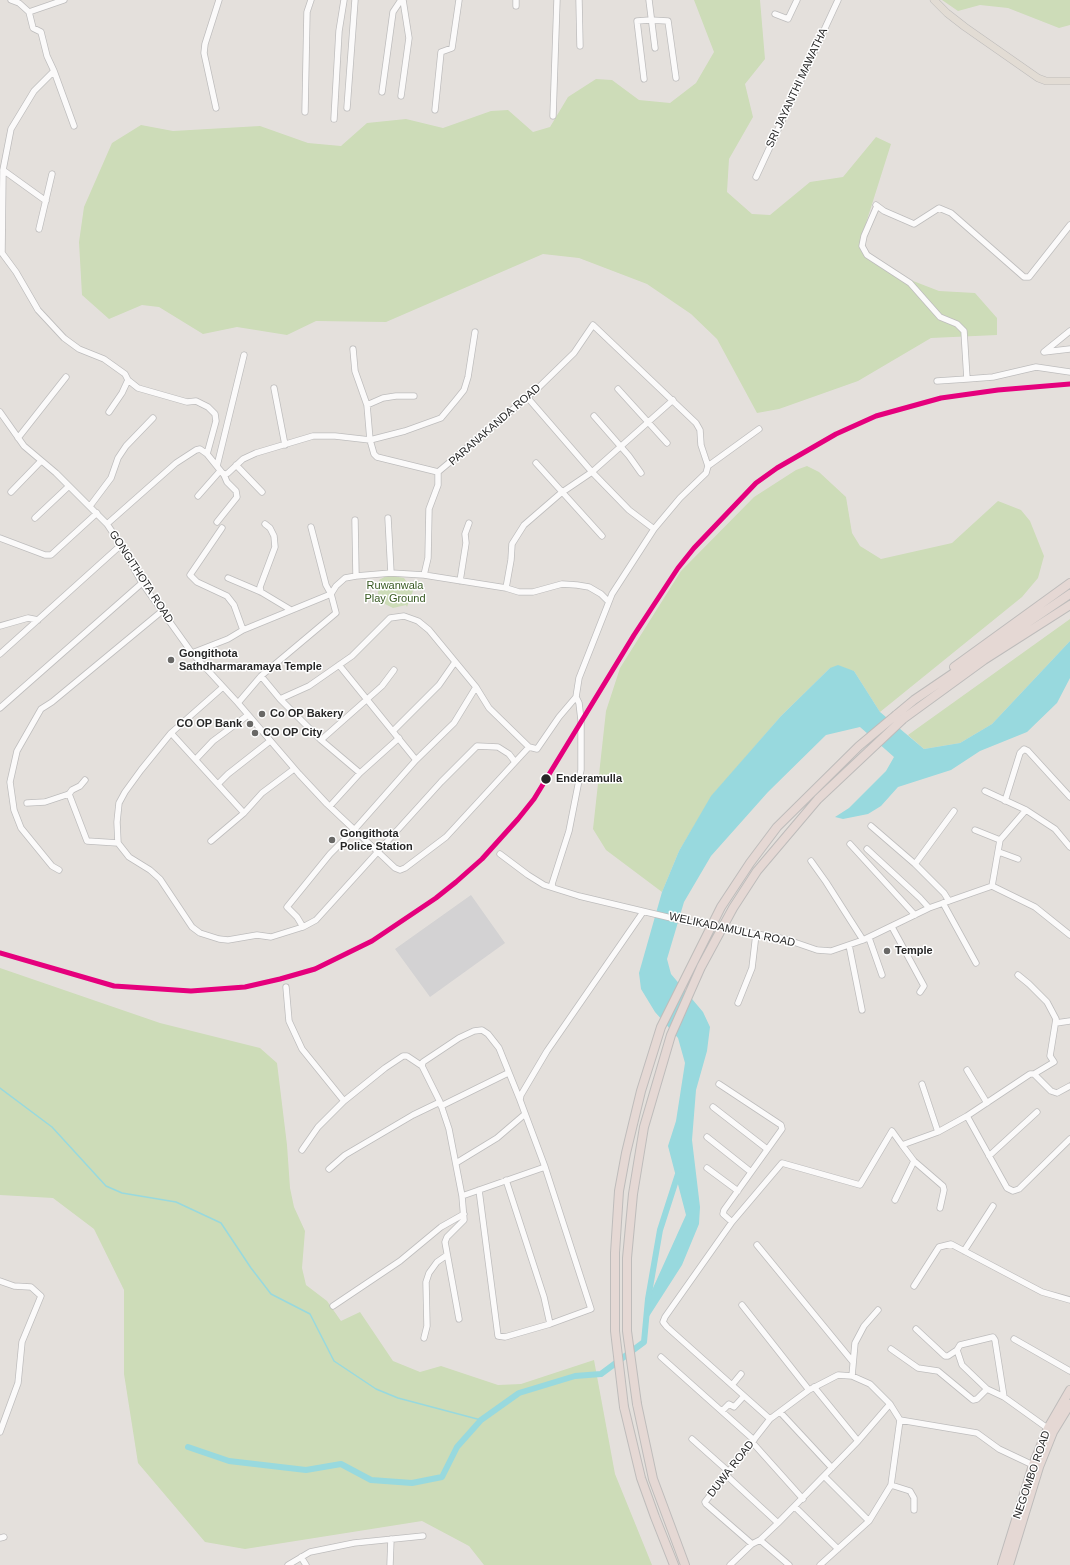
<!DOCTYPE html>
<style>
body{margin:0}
canvas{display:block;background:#e4e0dc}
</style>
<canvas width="1070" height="1565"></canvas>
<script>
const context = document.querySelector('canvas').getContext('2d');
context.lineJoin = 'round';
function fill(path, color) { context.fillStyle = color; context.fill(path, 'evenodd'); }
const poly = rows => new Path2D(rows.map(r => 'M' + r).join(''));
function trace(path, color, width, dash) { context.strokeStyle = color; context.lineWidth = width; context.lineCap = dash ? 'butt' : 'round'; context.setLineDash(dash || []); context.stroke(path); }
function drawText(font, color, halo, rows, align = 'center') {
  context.font = font + ' Helvetica,sans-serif'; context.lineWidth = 3; context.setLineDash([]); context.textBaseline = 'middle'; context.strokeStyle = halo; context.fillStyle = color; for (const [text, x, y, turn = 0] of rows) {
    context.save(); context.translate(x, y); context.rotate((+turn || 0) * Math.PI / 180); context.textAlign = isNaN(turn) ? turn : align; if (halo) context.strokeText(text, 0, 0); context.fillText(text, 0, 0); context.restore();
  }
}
const industrial = poly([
 [471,895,505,943,430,997,395,949]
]);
const green = poly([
 [694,0,760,0,765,59,745,84,753,117,729,159,727,192,752,214,770,215,810,182,843,177,876,137,891,144,861,239,868,254,895,274,939,291,975,293,997,318,997,335,931,338,858,381,779,409,757,413,717,339,691,314,647,284,579,258,543,254,386,322,316,321,287,335,237,327,203,334,159,307,142,305,109,319,82,295,79,242,84,207,112,143,141,125,173,131,260,126,308,143,341,146,367,123,406,119,443,128,491,111,508,110,533,132,550,127,568,97,596,79,612,80,639,100,670,103,696,83,714,52],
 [942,0,1070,0,1070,25,1059,28,1008,8,980,5,958,11],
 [807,466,819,472,846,497,852,533,860,546,881,559,952,543,998,501,1021,510,1030,521,1044,556,1038,578,1022,597,880,712,854,671,830,668,781,716,712,796,679,851,662,892,606,850,593,829,606,711,620,668,681,571,754,497,796,470],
 [388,575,404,578,413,591,407,607,406,605,393,608,385,604,378,594,379,580],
 [1070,619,1070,641,992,724,960,743,924,749,908,735],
 [0,968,160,1023,260,1048,277,1063,287,1145,290,1188,294,1207,305,1231,302,1268,306,1285,327,1301,341,1321,360,1312,393,1361,420,1372,441,1366,498,1385,521,1384,594,1360,615,1474,652,1565,484,1565,469,1546,422,1521,245,1549,205,1542,138,1463,124,1374,124,1290,94,1229,53,1198,0,1195]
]);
const water = poly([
 [1070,641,1070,678,1057,703,1027,732,980,751,951,770,898,787,881,806,868,814,843,819,835,817,849,808,886,771,894,757,860,727,826,735,768,792,711,856,684,902,667,959,671,974,703,1012,710,1027,707,1051,696,1090,692,1140,700,1207,699,1224,682,1265,648,1318,648,1299,686,1215,668,1146,676,1121,685,1063,678,1038,655,1012,641,989,639,973,662,892,679,851,711,796,781,716,830,668,838,665,854,671,880,712,924,749,960,743,992,724]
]);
const stream = poly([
 [0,1088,52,1127,106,1186,122,1193,176,1202,221,1223,251,1268,271,1294,310,1314,334,1361,376,1389,398,1398,481,1420]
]);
const canal = poly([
 [188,1447,229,1461,306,1470,341,1464,371,1480,412,1483,442,1477,457,1447,481,1420,519,1393,575,1376,601,1374,644,1342,648,1299,660,1230,679,1171]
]);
const minor = poly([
 [11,0,19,3,29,12,64,0],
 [579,0,580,46],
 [649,0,655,48],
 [516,6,516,0],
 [29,12,33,28,41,32,47,56,54,71,34,91,11,129,3,170,2,253,16,272,38,310,64,338,79,349,104,359,125,374,128,380,138,388,187,402,196,401,208,407,215,414,216,421,207,454,224,475,227,482,236,491,237,497,217,522],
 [775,14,788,19,797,0],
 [54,71,74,126],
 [644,79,637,21,650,20,668,21,676,78],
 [382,92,393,12,401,0],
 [401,96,409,38,403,0],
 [216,108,204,53,205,44,219,0],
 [347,108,355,0],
 [435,110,441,52,452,48,459,0],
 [305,112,307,12,311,0],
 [553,116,557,0],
 [334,119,339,31,344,0],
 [3,170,46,201],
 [756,177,838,0],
 [876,205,884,211,914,224,939,208,951,213,1024,277,1029,277,1070,225],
 [877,206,864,236,862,246,867,255,910,283,940,317,957,324,964,331,967,379,937,381],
 [39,229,52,174],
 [1070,331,1044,352,1070,349],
 [475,332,468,377,464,390,456,400,441,418,405,431,370,440,374,454,377,457,438,472,537,389,574,353,593,325,696,423,700,430,701,445,708,466,706,473,680,498,654,529,612,594,579,678,576,697,579,703,581,720,581,770,569,831,552,884,553,887],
 [967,379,993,377,1036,367,1070,372],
 [274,388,285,445],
 [618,389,667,443],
 [527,397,592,472,629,510,654,529],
 [367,405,383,398,396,396,414,396],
 [0,412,24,446,56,473,107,524,121,545,142,583,192,653,238,703,299,774,327,804,395,868,400,870,405,868,446,837,529,747,537,749,559,717,576,697],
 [109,412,122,393,128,380],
 [594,416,629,456,641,473],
 [18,438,66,377],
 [536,463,602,536],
 [236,465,262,492],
 [217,466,244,355],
 [708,466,759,429],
 [224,475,228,473,243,459,256,453,313,436,335,436,370,440,367,405,355,371,353,349],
 [11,492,41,461],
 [198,496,220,471],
 [90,506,111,478,118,458,126,446,153,418],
 [35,518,69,486],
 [388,518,391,573],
 [355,520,356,576],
 [107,524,176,463,196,450,200,449,207,454],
 [222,528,190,575,197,582,227,596,234,605,243,630],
 [0,538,45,555,51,555,97,513],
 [424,575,428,558,429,509,438,485,438,472],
 [228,578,261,592,291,610],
 [460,581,466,543,465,534,469,523],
 [506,588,511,560,512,544,524,525,561,493,592,472,673,400],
 [261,592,260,587,275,547,274,536,270,528,265,524],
 [0,626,28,618,38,620],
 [192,653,228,639,243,630,331,594,336,586,345,578,356,576,391,573,424,575,506,588,519,592,533,592,562,584,577,585,589,587,601,594,608,601],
 [0,654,121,545],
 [339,665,416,760],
 [261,676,280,699,321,740,360,773,399,738],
 [223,687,171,733,141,770,125,792,119,803,117,822,118,843,129,857,150,870,160,879,192,927,200,933,219,939,228,940,257,935,271,937,303,927,316,920,441,782,477,746,498,747,509,754,515,762],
 [280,699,309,686,352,656,390,618,404,616,418,621,429,630,476,687,489,708,529,747],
 [238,703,261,676,336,613,331,594,326,585,311,527],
 [0,708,142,583],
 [393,731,439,685,455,662],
 [171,733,244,813],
 [321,740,382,686,394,670],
 [196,759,213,741,248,715],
 [218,784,228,774,270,741],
 [985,791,1026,810,1055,829,1070,847],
 [69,794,72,790,80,786,85,780],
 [1005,801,1020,753,1024,749,1028,751,1070,797],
 [27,803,45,802,69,794,87,841,118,843],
 [330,806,360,773],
 [871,826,915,864],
 [975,830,1000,840],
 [211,841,244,813,262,793,294,769],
 [850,844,915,915],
 [867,849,920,898,929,908],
 [999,852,1018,859],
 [500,854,528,875,544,885,579,896,688,922,785,939,817,950,831,951,863,940,929,908,992,886,1035,907,1070,935],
 [811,861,826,882,863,940],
 [59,870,52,866,21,828,14,810,10,782,17,751,41,709,52,702,162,611],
 [992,886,1000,840,1026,810],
 [949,901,944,893,915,864,954,811],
 [943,903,976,963],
 [303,927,297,917,287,907,330,854,355,829,416,760,454,723,476,687],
 [892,927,924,986,920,992],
 [869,938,882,975],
 [849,945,862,1010],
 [1018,975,1029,984,1047,1002,1056,1019,1050,1056,1054,1062,1034,1074],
 [286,987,289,1021,302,1049,344,1101],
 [738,1003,752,968,756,934],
 [1056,1023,1070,1021],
 [967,1070,987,1103],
 [719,1084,781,1125,782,1129,724,1210,723,1214,732,1222],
 [922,1084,938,1132],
 [1070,1086,1057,1093,1051,1091,1034,1074,1030,1074,967,1116,1007,1188,1013,1191,1019,1189,1070,1139],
 [441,1106,508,1073],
 [713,1107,767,1149],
 [707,1137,751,1172],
 [902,1145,914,1161,943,1186,944,1190,940,1208],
 [302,1150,318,1127,344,1101,385,1068,403,1056,407,1056,422,1066],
 [989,1156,1037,1112],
 [456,1163,497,1138,525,1114],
 [707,1168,738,1191],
 [329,1169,345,1155,413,1115,440,1102],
 [506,1180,544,1297,550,1324],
 [479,1190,498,1336,505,1337,550,1324,591,1309,545,1167,520,1100,521,1095,547,1051,643,912],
 [462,1196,545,1167],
 [895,1200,914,1161],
 [757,1245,853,1362],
 [964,1251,993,1206],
 [0,1281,14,1286,31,1287,41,1296,22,1342,18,1383,0,1432],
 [914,1286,939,1247,951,1244,1042,1292,1070,1300],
 [742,1305,809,1390],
 [333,1306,400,1261,441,1227,464,1214],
 [459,1319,445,1242,447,1237,464,1220,462,1196,449,1129,440,1102,422,1066,423,1062,459,1038,474,1031,482,1030,488,1034,499,1048,520,1100],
 [916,1329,945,1356,948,1356,957,1350],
 [424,1338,427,1326,426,1282,429,1273,437,1262,447,1255],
 [1014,1339,1070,1371],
 [891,1349,918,1368,938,1371,973,1400,977,1399,987,1389],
 [661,1357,754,1440],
 [852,1376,855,1343,864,1326,878,1310],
 [732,1385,741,1374],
 [814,1387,858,1441],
 [1004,1397,995,1340,993,1337,960,1345,957,1350,962,1365,987,1389,1004,1397,1050,1430],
 [890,1404,858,1441,778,1523,760,1540,752,1544,706,1504,705,1502,770,1419,809,1390,838,1375,852,1376,870,1384,890,1404,900,1420,977,1433,999,1449,1035,1466],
 [722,1411,729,1404,734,1407,744,1396],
 [780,1412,832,1468],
 [770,1419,667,1327,663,1322,665,1317,732,1222,782,1163,860,1185,892,1131,902,1145,938,1132,967,1116],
 [692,1439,729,1472],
 [752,1442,803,1499],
 [726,1475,778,1523],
 [824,1476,869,1521],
 [891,1485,910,1491,914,1498,914,1510],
 [795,1507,838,1549],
 [0,1538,4,1537],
 [760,1540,789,1565],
 [301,1557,306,1565],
 [288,1565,310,1552,354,1543,423,1536],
 [390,1565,391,1539],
 [730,1565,752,1544],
 [820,1565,869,1521,891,1485,900,1420]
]);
const major = poly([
 [934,0,947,13,965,27,1038,78,1046,81,1070,81]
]);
const highway = poly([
 [954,667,1070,583],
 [896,715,914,700,1070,594],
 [903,719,984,660,1070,605],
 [637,1404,653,1479,685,1565],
 [624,1407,641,1478,655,1517,674,1565],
 [1002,1565,1033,1465,1048,1428,1070,1390],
 [1009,1565,1039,1467,1053,1432,1070,1404]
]);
const highwayBridge = poly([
 [637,1404,627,1331,627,1258,633,1194,644,1127,671,1035,701,967,733,908,757,871,818,799,903,719],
 [624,1407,615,1331,615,1253,619,1191,626,1153,641,1091,661,1027,721,907,750,863,777,827,859,746,896,715]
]);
const rail1 = poly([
 [0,953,114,986,191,991,245,987,280,979,315,969,372,941,436,898,456,882,482,859,518,819,534,799,634,635,678,568,694,548,756,483,777,468,836,434,876,416,941,398,998,390,1070,384]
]);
const markers = [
 [171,660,4,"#696866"],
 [262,714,4,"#696866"],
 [250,724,4,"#696866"],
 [255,733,4,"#696866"],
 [546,779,5.5,"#272727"],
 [332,840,4,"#696866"],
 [887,951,4,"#696866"]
];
const streetNames = [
 ["SRI JAYANTHI MAWATHA",797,88,-65],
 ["PARANAKANDA ROAD",495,425,-41],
 ["GONGITHOTA ROAD",141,577,57],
 ["WELIKADAMULLA ROAD",732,930,12],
 ["DUWA ROAD",731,1469,-52],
 ["NEGOMBO ROAD",1032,1475,-71]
];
const parkNames = [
 ["Ruwanwala",395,586],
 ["Play Ground",395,599]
];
const poiNames = [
 ["Gongithota",179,654],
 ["Sathdharmaramaya Temple",179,667],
 ["Co OP Bakery",270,714],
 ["CO OP Bank",242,724,"right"],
 ["CO OP City",263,733],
 ["Gongithota",340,834],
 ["Police Station",340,847],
 ["Temple",895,951]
];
const stopNames = [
 ["Enderamulla",556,779]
];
fill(industrial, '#d3d2d3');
fill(green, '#cddcb8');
fill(water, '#98d9de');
trace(stream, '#98d9de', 1.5);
trace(canal, '#98d9de', 6);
trace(minor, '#bebdbd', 7);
trace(major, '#bebcbb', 8);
trace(highway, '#bebcbb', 10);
trace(minor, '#fbfafa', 5.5);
trace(major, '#e2dcd4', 7);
trace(highway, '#e5d8d4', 8);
trace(highwayBridge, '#bebcbb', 10, []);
trace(highwayBridge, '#e5d8d4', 8);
trace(rail1, '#e5007d', 5);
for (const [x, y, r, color] of markers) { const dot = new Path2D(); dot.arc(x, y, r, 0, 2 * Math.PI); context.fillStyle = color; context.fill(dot); trace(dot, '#fff', 1.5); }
drawText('11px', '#272727', '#fff', streetNames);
drawText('11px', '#375921', '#fff', parkNames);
drawText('bold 11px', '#272727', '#fff', poiNames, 'left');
drawText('bold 11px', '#272727', '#fff', stopNames, 'left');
</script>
